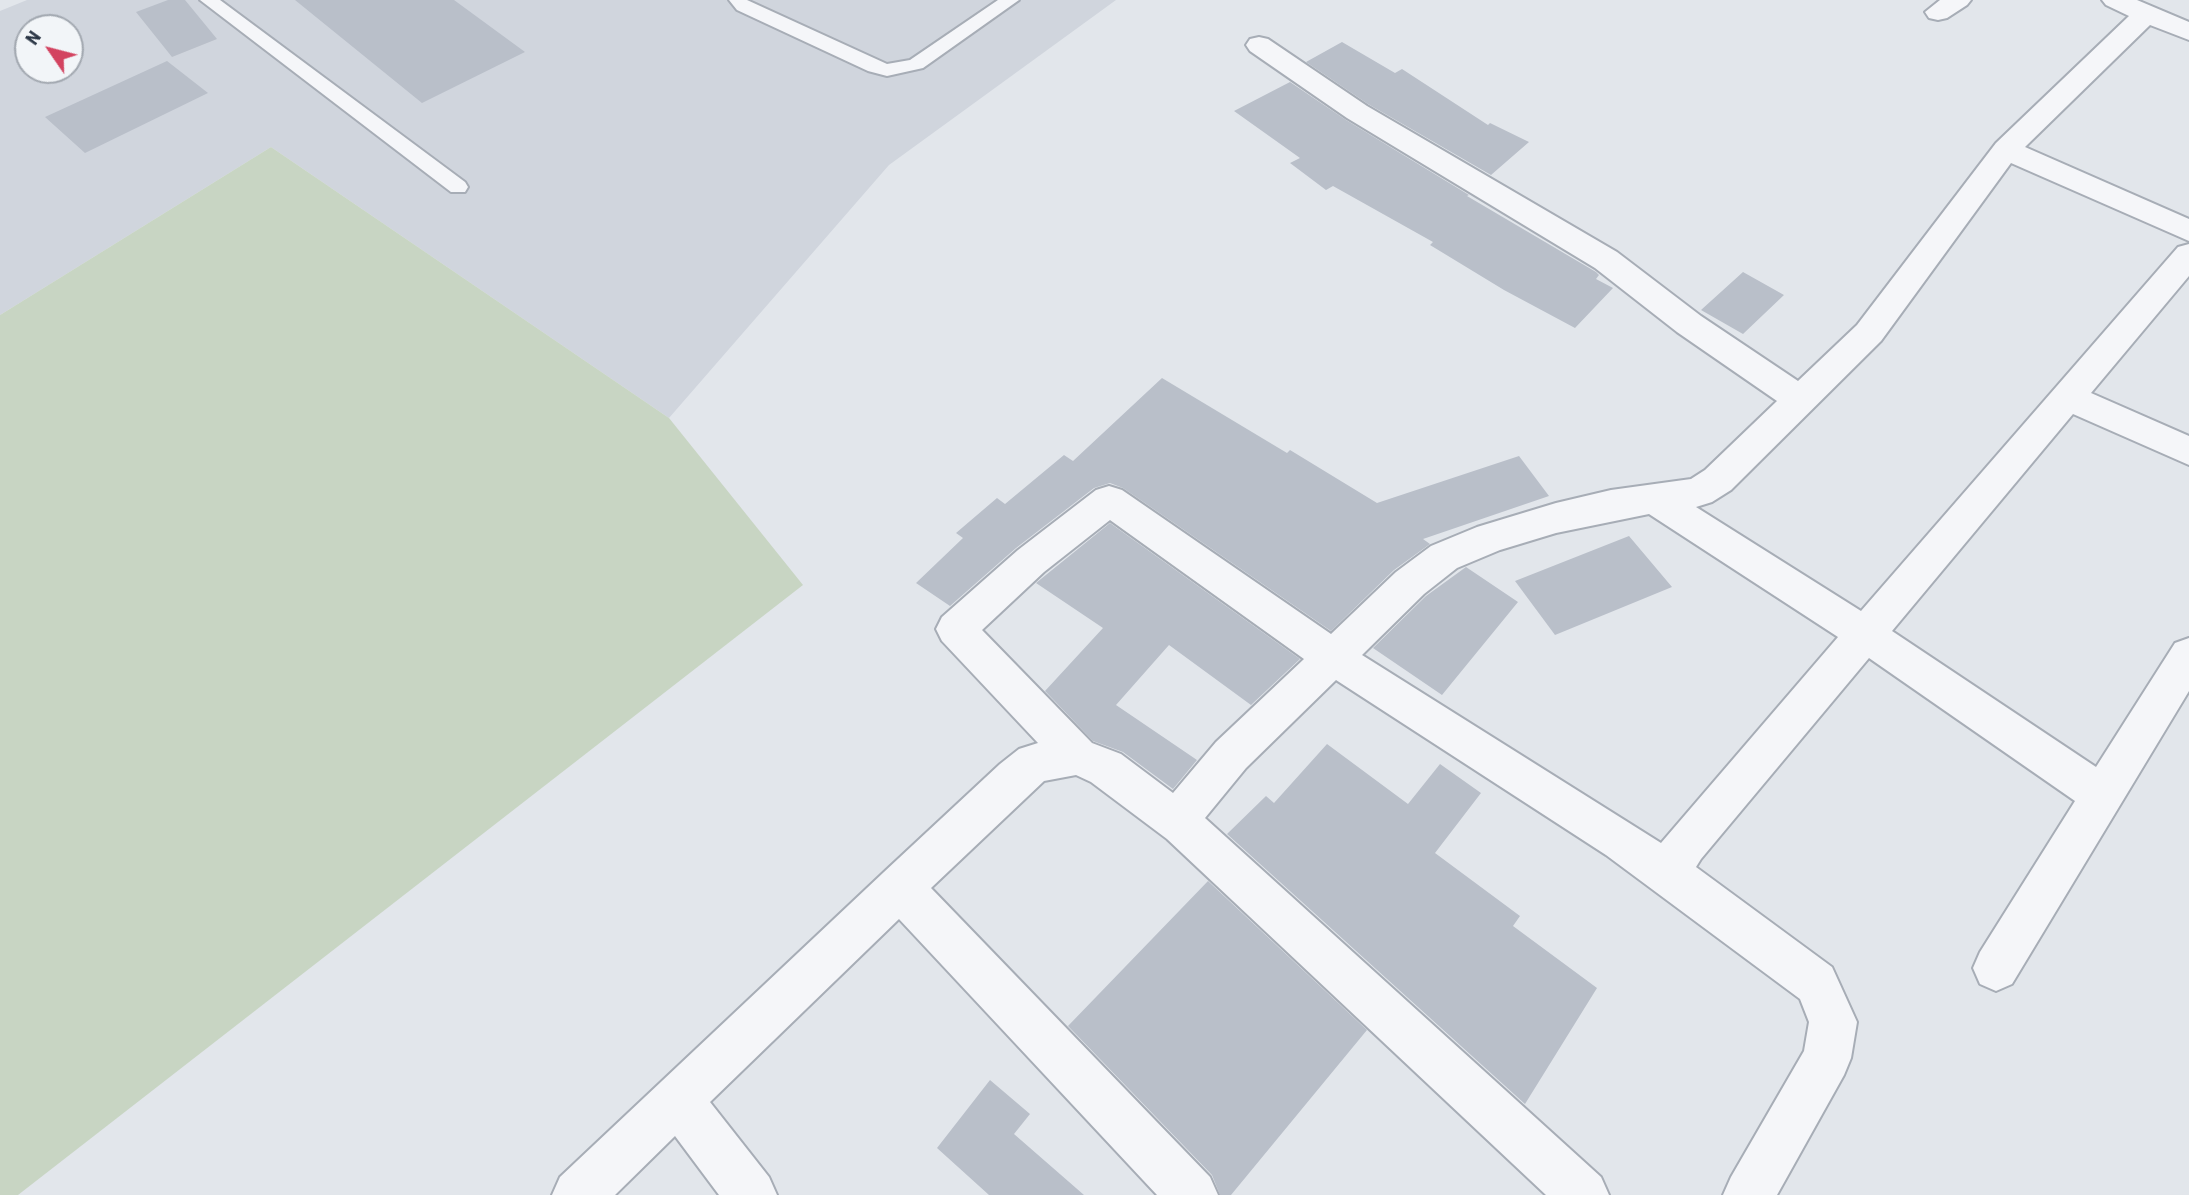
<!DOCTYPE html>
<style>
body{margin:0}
#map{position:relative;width:2189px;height:1195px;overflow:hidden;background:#e2e6eb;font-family:"Roboto Condensed",sans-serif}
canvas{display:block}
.north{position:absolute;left:14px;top:14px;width:70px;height:70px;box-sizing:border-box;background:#f2f5f8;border:2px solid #a2a8b0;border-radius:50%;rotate:305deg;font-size:19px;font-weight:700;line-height:28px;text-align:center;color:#293444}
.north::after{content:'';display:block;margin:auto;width:24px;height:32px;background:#d34360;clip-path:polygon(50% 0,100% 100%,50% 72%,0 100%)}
</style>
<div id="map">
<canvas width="2189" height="1195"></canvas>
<div class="north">N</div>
</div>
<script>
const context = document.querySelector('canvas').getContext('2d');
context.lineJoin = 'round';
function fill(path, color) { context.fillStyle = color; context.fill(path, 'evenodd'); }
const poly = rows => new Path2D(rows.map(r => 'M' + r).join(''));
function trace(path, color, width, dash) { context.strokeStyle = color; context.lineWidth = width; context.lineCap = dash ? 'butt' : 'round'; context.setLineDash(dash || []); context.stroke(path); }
const built = poly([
 [27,0,1116,0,889,165,669,418,271,147,0,315,0,11],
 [28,28,70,28,70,70,28,70]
]);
const green = poly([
 [271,147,669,418,803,585,18,1195,0,1195,0,315]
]);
const building = poly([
 [168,0,185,0,217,39,172,57,136,12],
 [295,0,454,0,525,52,422,103],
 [1342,42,1395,73,1402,69,1488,125,1490,123,1529,142,1491,175,1368,104,1306,62],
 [167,61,208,93,85,153,45,117],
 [1290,82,1346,120,1469,195,1467,196,1596,272,1599,275,1596,279,1613,288,1575,328,1504,290,1430,245,1433,242,1333,186,1326,190,1290,163,1300,158,1234,111],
 [1743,272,1784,295,1743,334,1701,310],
 [1162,378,1287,453,1290,450,1377,503,1519,456,1549,496,1423,539,1430,544,1394,570,1331,631,1123,488,1110,483,1094,488,1016,548,950,606,916,583,963,538,956,533,997,498,1005,504,1064,455,1073,461],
 [1110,523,1300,659,1251,705,1169,645,1116,705,1197,760,1173,789,1123,752,1093,741,1045,691,1103,628,1036,583],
 [1629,536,1672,587,1555,635,1515,581],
 [1466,567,1518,602,1442,695,1373,648,1426,596],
 [1327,744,1408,804,1440,764,1481,793,1435,853,1520,916,1513,926,1597,988,1525,1104,1227,834,1266,796,1274,803],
 [1208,881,1367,1030,1231,1195,1220,1195,1212,1175,1068,1026],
 [990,1080,1030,1114,1014,1134,1084,1195,989,1195,937,1148]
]);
const service = poly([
 [200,0,220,0,465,182,468,187,465,192,451,192,200,0],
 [729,0,747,0,887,64,910,60,998,0,1019,0,923,68,887,76,868,71,737,10,729,0]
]);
const minor = poly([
 [1940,0,1971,0,1967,5,1947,18,1938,20,1929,18,1925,12,1940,0],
 [2102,0,2137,0,2189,22,2189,40,2150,25,2025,147,2189,219,2189,241,2011,163,1881,341,1731,490,1712,502,1696,507,1861,611,2178,247,2189,244,2189,276,2091,393,2189,436,2189,465,2073,414,1892,631,2096,767,2175,643,2189,638,2189,691,2012,984,1996,991,1980,984,1973,968,1980,952,2075,801,1869,658,1701,859,1696,867,1832,967,1857,1022,1851,1058,1844,1075,1777,1195,1723,1195,1731,1177,1804,1051,1809,1022,1800,999,1606,855,1336,680,1246,768,1205,818,1601,1177,1609,1195,1546,1195,1167,839,1091,782,1076,775,1044,781,931,888,1210,1177,1218,1195,1157,1195,899,919,710,1102,769,1177,777,1195,719,1195,675,1136,615,1195,552,1195,560,1177,884,872,1000,764,1019,749,1038,743,942,641,936,629,942,617,1018,550,1096,490,1109,486,1122,490,1331,634,1396,572,1431,546,1477,527,1556,503,1611,490,1691,479,1705,470,1777,401,1677,332,1595,268,1347,118,1250,51,1246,45,1250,39,1259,37,1268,39,1367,106,1617,252,1701,316,1798,381,1857,325,1996,143,2129,16,2106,5,2102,0],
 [1649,514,1838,637,1661,843,1362,655,1424,594,1457,568,1500,550,1556,533,1649,514],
 [1110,520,1304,659,1216,742,1173,793,1121,754,1092,743,982,630,1044,572,1110,520]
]);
fill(built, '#d0d5dd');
fill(green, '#c8d5c3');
fill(building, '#b9bfc9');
trace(service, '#a7adb6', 4);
trace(minor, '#a7adb6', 4);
fill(service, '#f5f6f9');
fill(minor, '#f5f6f9');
</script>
